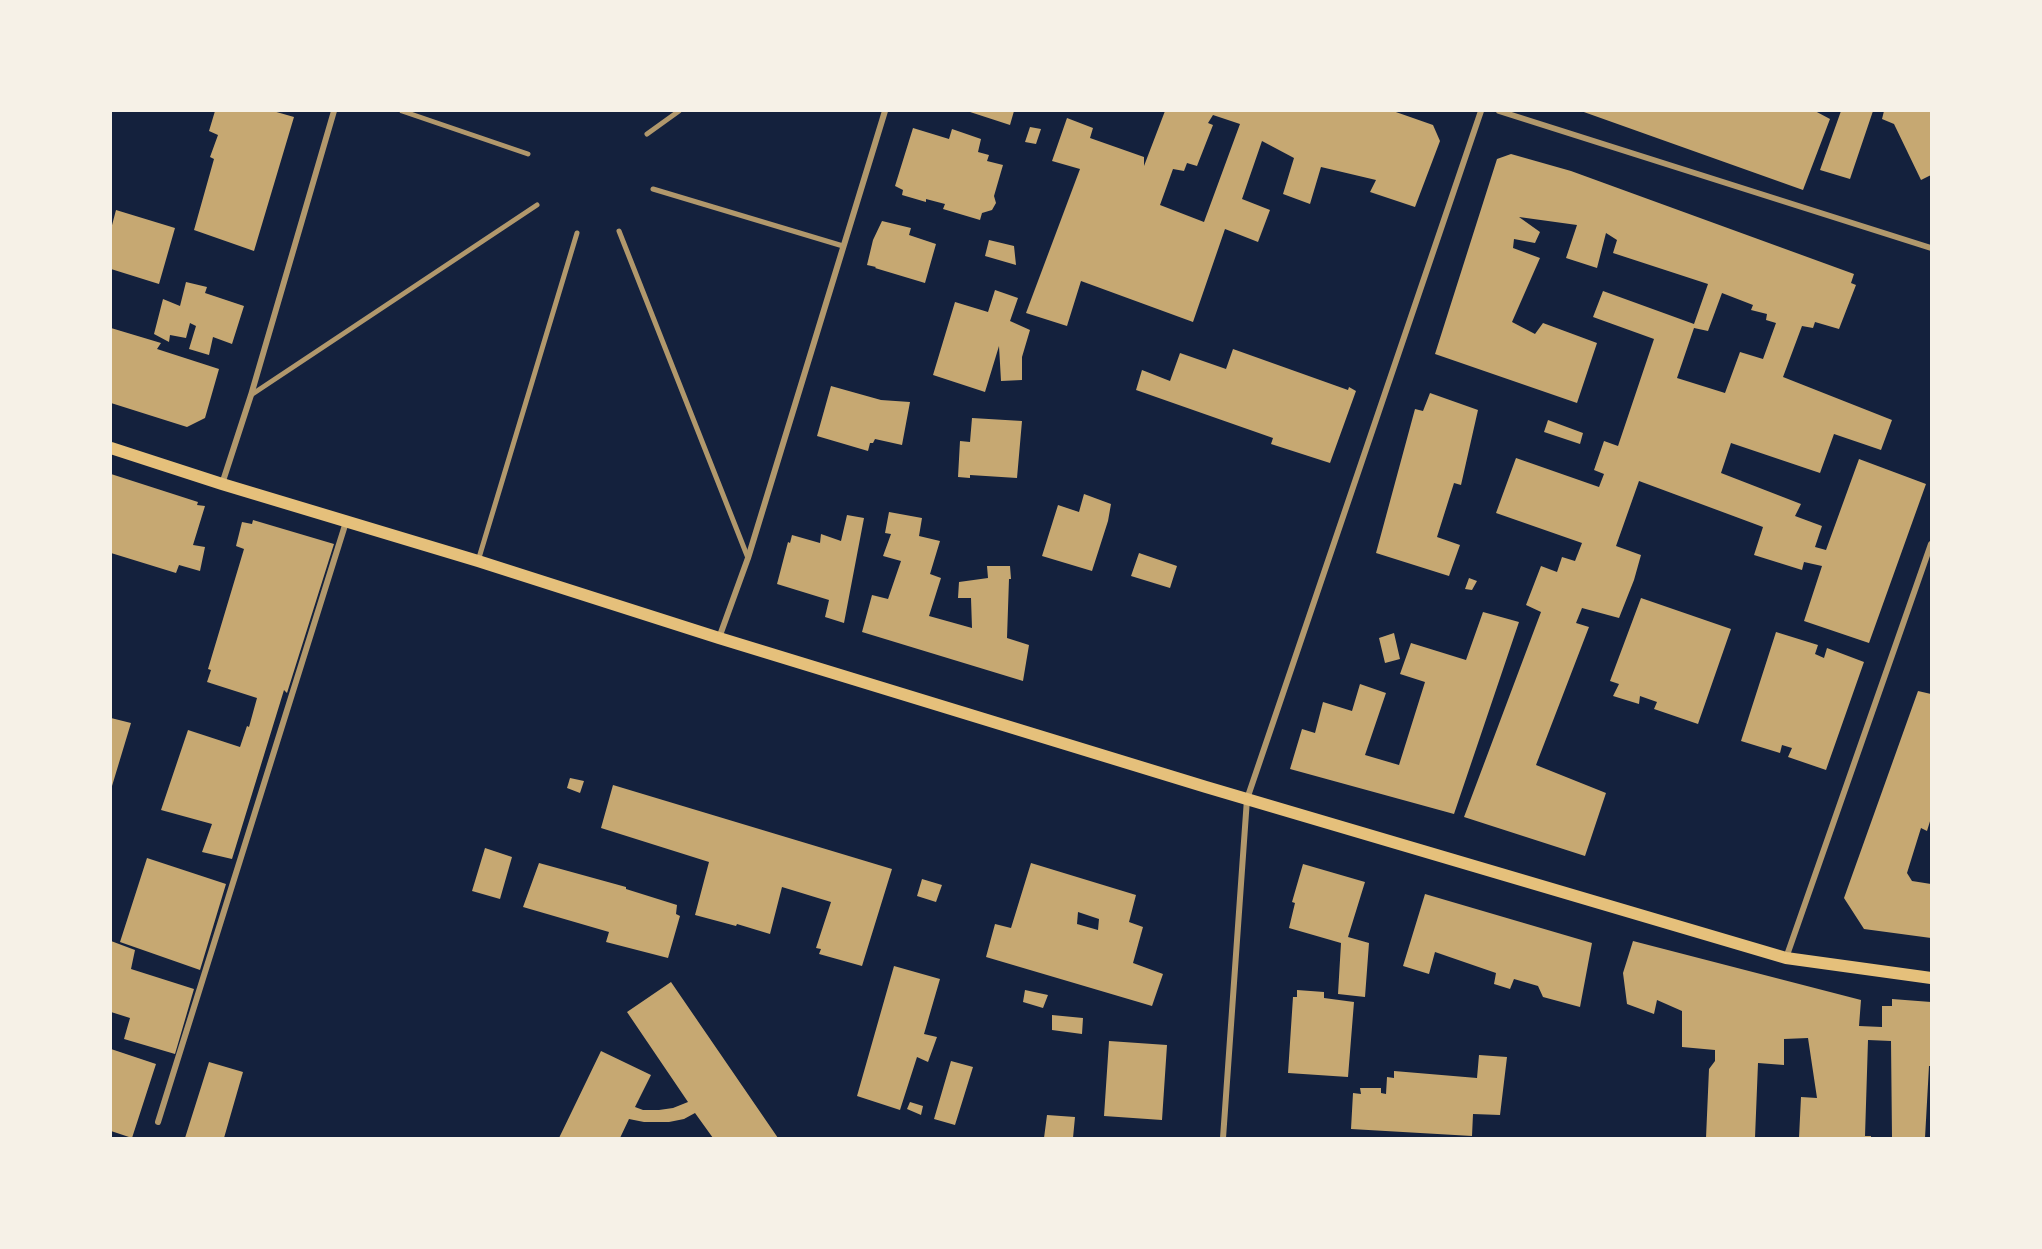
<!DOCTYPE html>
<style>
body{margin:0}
#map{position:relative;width:2042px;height:1249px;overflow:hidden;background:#14213d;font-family:"PT Serif",serif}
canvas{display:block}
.frame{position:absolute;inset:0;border:112px solid #f6f1e7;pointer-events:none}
</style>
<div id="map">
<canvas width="2042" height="1249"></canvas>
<div class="frame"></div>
</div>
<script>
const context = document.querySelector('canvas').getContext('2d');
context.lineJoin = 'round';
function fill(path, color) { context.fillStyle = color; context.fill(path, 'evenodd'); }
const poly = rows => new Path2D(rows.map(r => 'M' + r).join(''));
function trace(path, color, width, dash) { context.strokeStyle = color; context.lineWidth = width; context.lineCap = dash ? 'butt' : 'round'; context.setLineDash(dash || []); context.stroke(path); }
const building = poly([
 [215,111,273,111,294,117,254,251,194,230,214,159,210,157,218,135,209,131],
 [967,111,1014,111,1010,125],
 [1165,111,1393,111,1433,125,1440,141,1415,207,1370,192,1376,180,1321,167,1310,204,1283,194,1294,158,1262,141,1242,199,1270,210,1258,242,1225,229,1193,322,1081,281,1067,326,1026,313,1080,169,1052,161,1067,118,1093,128,1090,138,1144,157,1144,166],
 [1213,115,1240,124,1204,222,1160,205,1173,169,1184,171,1187,163,1197,166,1213,125,1208,123],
 [1581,111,1815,111,1830,119,1803,190],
 [1841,111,1873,111,1850,179,1820,170],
 [1884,111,1931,111,1931,175,1921,180,1894,124,1882,119],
 [1030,127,1041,129,1036,144,1025,142],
 [913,128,949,139,952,129,981,139,978,152,989,155,987,161,1003,165,994,196,996,203,992,210,982,213,980,220,943,209,945,204,926,199,926,202,902,195,903,190,895,186],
 [1511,154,1571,171,1854,274,1851,283,1856,285,1839,329,1815,322,1813,328,1802,326,1783,377,1892,420,1881,450,1834,434,1820,473,1731,443,1721,473,1801,504,1795,516,1822,526,1815,547,1826,550,1859,459,1926,484,1869,643,1804,621,1822,566,1804,562,1802,570,1754,555,1763,527,1639,481,1616,546,1641,555,1634,580,1619,618,1582,608,1576,623,1589,627,1536,765,1606,793,1585,856,1464,817,1541,612,1526,605,1541,566,1557,572,1562,557,1575,561,1582,543,1496,513,1516,458,1599,487,1604,474,1594,470,1604,441,1618,446,1654,339,1593,317,1603,291,1694,324,1708,284,1613,253,1617,240,1606,233,1597,268,1566,258,1577,225,1519,217,1540,232,1535,243,1514,239,1513,248,1540,258,1512,322,1535,334,1543,323,1597,343,1577,403,1435,354,1497,159],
 [1722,293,1753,305,1751,310,1767,314,1766,320,1776,323,1763,359,1740,352,1725,393,1677,378,1694,328,1708,331],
 [116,210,175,228,159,284,111,269,111,229],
 [882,221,911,228,909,235,936,244,925,283,875,268,876,267,867,265,873,240],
 [989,240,1014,246,1016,265,985,256],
 [186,282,207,287,205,293,244,306,232,344,213,337,209,355,189,349,196,326,190,323,186,338,170,335,169,342,154,334,163,299,180,306],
 [995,290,1018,298,1010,321,1030,330,1022,357,1022,380,1001,381,999,346,985,392,933,375,955,302,988,312],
 [111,328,161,343,157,349,219,369,205,418,187,427,111,403],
 [1233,349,1348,390,1349,387,1356,391,1330,463,1271,444,1273,438,1136,390,1142,370,1170,381,1180,353,1226,369],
 [831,386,881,400,910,402,902,445,875,439,873,443,870,443,868,451,817,436],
 [1430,393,1478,410,1461,485,1454,483,1437,537,1460,545,1449,576,1376,553,1415,409,1423,411],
 [972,418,1022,421,1017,478,970,475,970,478,958,477,960,441,970,442],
 [1548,420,1583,433,1580,444,1544,432],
 [111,474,198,502,197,505,205,506,193,545,205,547,200,571,179,565,176,573,111,553],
 [1084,494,1111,504,1108,521,1092,571,1042,556,1058,505,1079,512],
 [889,512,922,518,919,536,940,541,930,574,941,578,929,616,972,628,971,598,958,598,959,582,988,578,987,566,1010,566,1011,579,1009,579,1007,638,1029,645,1023,681,862,632,872,595,888,599,901,561,883,556,891,534,885,533],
 [847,515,864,518,844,623,825,617,829,600,777,584,788,542,790,543,792,535,820,543,821,534,841,541],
 [253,520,334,544,287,693,284,690,232,859,202,852,212,824,161,810,188,730,240,747,247,726,249,727,257,698,207,682,211,670,208,669,244,549,236,546,242,522,252,524],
 [1139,553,1177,566,1170,588,1131,576],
 [1469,578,1477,581,1472,590,1465,589],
 [1641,598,1731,629,1698,724,1654,709,1657,702,1640,696,1639,704,1613,696,1619,684,1610,681],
 [1483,612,1519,622,1454,814,1290,769,1302,729,1315,733,1323,702,1352,711,1360,684,1386,693,1365,755,1399,765,1425,682,1400,674,1411,643,1466,660],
 [1776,632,1818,645,1815,654,1824,658,1827,648,1864,662,1826,770,1788,757,1792,748,1782,745,1780,753,1741,741],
 [1394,633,1400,659,1385,663,1379,638],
 [1918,691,1931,694,1931,818,1927,831,1921,828,1907,873,1912,881,1931,884,1931,938,1864,929,1844,898],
 [111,718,131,723,112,786,111,786],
 [570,778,584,781,580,793,567,788],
 [613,785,892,869,862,966,819,954,821,949,816,948,831,902,782,887,770,934,737,924,736,926,695,915,709,862,601,828],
 [485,848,512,857,500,899,472,891],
 [147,858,226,884,200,970,120,942],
 [539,863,626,887,626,889,677,905,676,914,680,916,668,958,606,942,609,932,523,907],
 [1031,863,1136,895,1129,922,1143,927,1133,963,1163,974,1152,1006,986,957,995,924,1011,928],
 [1078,912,1099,919,1098,930,1077,924],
 [1303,864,1365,882,1348,937,1369,943,1365,997,1338,994,1341,943,1289,928,1295,903,1292,902],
 [922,879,942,885,936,902,917,896],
 [1425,894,1592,943,1580,1007,1543,997,1538,986,1514,979,1510,989,1494,984,1496,973,1435,952,1429,974,1403,966],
 [111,941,135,950,131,969,194,989,175,1054,124,1039,130,1018,111,1012],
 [1633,941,1861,1000,1859,1026,1882,1027,1882,1006,1892,1006,1892,999,1931,1002,1931,1066,1929,1066,1925,1138,1892,1138,1891,1041,1868,1040,1865,1136,1871,1136,1871,1138,1799,1138,1801,1097,1817,1098,1808,1038,1784,1039,1784,1065,1758,1063,1755,1138,1706,1138,1709,1069,1715,1061,1715,1050,1682,1047,1682,1011,1657,1000,1654,1014,1627,1004,1623,973],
 [894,966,940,979,924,1034,937,1037,928,1062,917,1057,900,1110,857,1096],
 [671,982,778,1138,713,1138,695,1113,684,1119,669,1122,644,1122,629,1119,620,1138,559,1138,601,1051,651,1075,635,1107,643,1110,659,1110,673,1108,688,1102,627,1012],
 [1025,990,1048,995,1043,1008,1023,1002],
 [1297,990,1324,992,1324,998,1354,1002,1348,1077,1288,1073,1293,997,1297,997],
 [1052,1015,1083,1018,1082,1034,1052,1030],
 [1109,1041,1167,1045,1162,1120,1104,1116],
 [111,1049,156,1064,132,1138,111,1131],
 [1479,1055,1507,1057,1500,1115,1473,1114,1472,1136,1351,1129,1353,1093,1361,1094,1360,1088,1381,1088,1381,1093,1386,1094,1387,1077,1394,1078,1394,1071,1477,1078],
 [951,1061,973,1067,955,1125,934,1119],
 [209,1062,243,1072,224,1138,185,1138],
 [910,1102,923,1106,921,1115,907,1109],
 [1047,1115,1075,1117,1073,1138,1044,1138]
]);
const pedestrian = poly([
 [402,111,528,154],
 [647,134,679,111],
 [653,189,843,246],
 [619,231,748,558],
 [251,395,537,205],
 [478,561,577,233]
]);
const minor = poly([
 [1499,111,1931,248],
 [222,484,251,395,334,111],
 [719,638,748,558,885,111],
 [1786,958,1931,544],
 [158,1122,346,522],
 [1223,1138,1247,799,1481,111]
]);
const secondary = poly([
 [111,448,222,484,478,561,719,638,1206,787,1786,958,1931,978]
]);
fill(building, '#c6a872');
trace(pedestrian, '#b1986c', 5);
trace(minor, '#b1986c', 6);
trace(secondary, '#e5c07b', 12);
</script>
